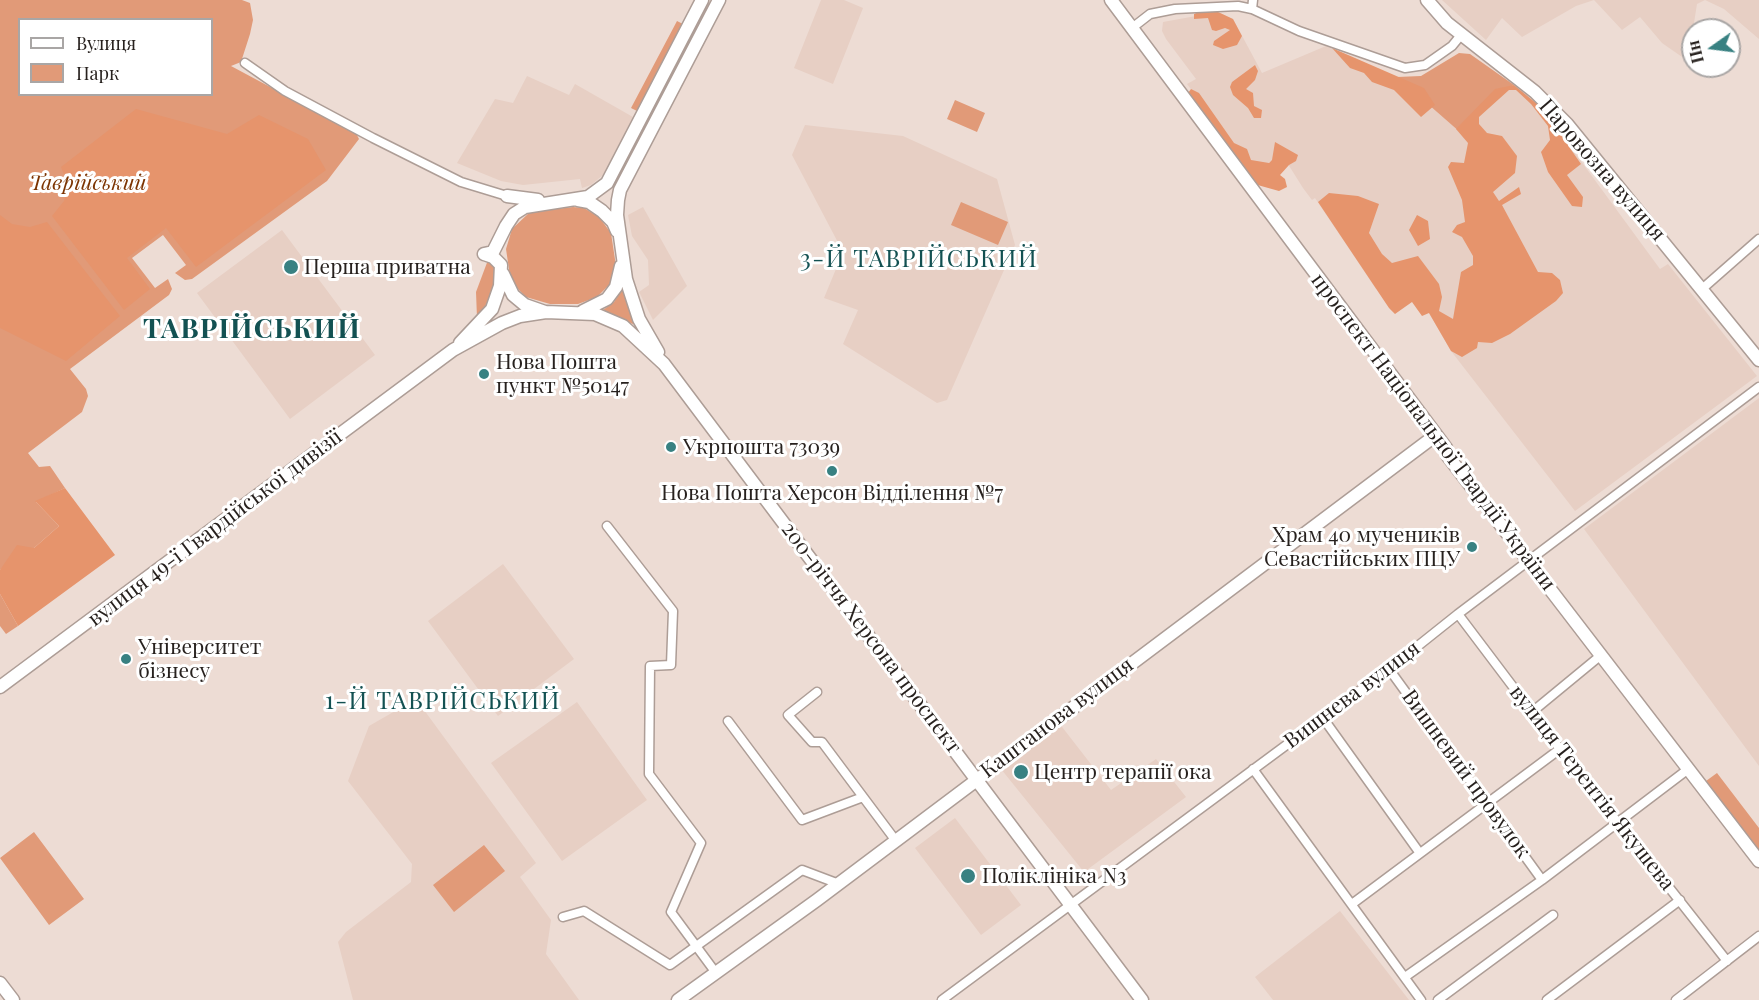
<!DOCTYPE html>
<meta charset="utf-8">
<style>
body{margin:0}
#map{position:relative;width:1759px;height:1000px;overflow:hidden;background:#eddcd4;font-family:"Playfair Display",serif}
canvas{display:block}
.legend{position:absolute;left:18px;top:18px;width:195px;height:78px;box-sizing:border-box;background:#fff;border:2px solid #a9a6a5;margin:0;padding:8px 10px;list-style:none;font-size:18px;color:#27211e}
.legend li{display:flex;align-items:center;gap:12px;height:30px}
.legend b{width:30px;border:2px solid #a9a6a5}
.north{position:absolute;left:1681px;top:18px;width:60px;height:60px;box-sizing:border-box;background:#fff;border:2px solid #a9a6a5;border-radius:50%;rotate:256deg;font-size:16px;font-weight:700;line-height:24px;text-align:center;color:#27211e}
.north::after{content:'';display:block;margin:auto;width:21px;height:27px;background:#388182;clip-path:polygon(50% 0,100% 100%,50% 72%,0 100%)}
</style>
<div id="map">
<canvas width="1759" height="1000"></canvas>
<ul class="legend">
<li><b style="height:8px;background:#fff"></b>Вулиця</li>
<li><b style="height:16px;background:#e19a78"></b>Парк</li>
</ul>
<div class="north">Пн</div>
</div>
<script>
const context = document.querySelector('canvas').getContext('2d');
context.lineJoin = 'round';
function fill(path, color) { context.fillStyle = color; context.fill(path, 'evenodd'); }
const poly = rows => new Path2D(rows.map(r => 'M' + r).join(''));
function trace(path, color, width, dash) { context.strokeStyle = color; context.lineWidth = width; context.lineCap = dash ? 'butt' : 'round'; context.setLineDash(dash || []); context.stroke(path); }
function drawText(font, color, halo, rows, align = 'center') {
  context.font = font + ' "Playfair Display",serif'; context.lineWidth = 6; context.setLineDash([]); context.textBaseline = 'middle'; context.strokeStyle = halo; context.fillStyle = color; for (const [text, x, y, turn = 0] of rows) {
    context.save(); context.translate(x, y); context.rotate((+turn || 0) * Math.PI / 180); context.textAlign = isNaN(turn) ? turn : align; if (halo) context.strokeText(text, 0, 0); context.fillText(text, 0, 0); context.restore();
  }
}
const built = poly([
 [821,0,844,0,863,8,833,84,794,68],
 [1442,0,1759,0,1759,39,1724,9,1705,0,1697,4,1689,54,1685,59,1662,43,1640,17,1622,30,1594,0,1576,6,1522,37,1502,18,1486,40],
 [1218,12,1233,19,1262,73,1326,46,1397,77,1461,133,1500,91,1514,85,1542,108,1660,269,1668,264,1757,376,1575,511,1451,351,1404,270,1376,289,1315,198,1312,200,1303,188,1281,153,1254,175,1187,84,1196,79,1166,39,1162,31,1163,22],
 [527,76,569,95,575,84,633,117,603,175,591,185,582,188,580,179,523,185,501,181,457,163,495,99,513,103],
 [805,125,903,136,997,179,1015,245,947,400,937,403,843,344,858,310,824,298,843,252,792,155],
 [643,207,687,286,653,320,639,292,649,285,648,260,632,236,628,215],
 [282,230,375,355,290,419,197,293],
 [1759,398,1759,766,1584,529],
 [503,564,574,659,498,716,428,621],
 [416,699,536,863,520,877,551,920,546,954,579,1000,353,1000,338,942,346,932,411,882,412,864,348,781,369,726],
 [577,702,647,800,562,861,491,763],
 [1059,723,1111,790,1156,759,1186,797,1084,872,1001,769],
 [955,818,1021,905,981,935,915,848],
 [1340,911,1409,1000,1273,1000,1255,977]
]);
const green = poly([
 [0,0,242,0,250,3,253,20,250,34,241,62,231,66,356,133,359,139,327,181,192,279,185,280,175,273,186,265,163,235,132,258,155,288,168,279,172,289,169,295,70,369,86,389,88,396,82,412,28,453,39,467,50,466,65,488,36,502,59,526,34,548,0,570],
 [20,20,212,20,212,94,20,94],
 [677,21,683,24,637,111,631,108],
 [1459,53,1470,54,1514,85,1500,91,1461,133,1397,77,1421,76],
 [955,100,985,113,977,132,947,119],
 [961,202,1008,222,998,245,951,225],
 [573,207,584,208,599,217,611,233,616,266,610,284,597,297,578,304,550,304,526,297,516,287,510,276,506,249,512,229,530,212],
 [488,260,494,267,495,281,489,300,477,318,476,292],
 [623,288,628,307,635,325,603,310,614,302],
 [0,594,18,626,6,634,0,626],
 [1717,773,1759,828,1759,850,1706,781],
 [34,832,84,899,49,925,0,858],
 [484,845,505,871,454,912,433,885]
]);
const forest = poly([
 [1201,11,1218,12,1233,19,1242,36,1237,45,1223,49,1213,45,1214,41,1230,30,1225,28,1216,31,1212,30,1208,18,1194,19,1194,14],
 [1332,48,1424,88,1435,105,1421,117,1394,90,1372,82,1364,73,1350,68],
 [1255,65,1258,71,1255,80,1246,89,1253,93,1254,106,1262,110,1261,118,1254,118,1248,108,1233,95,1230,87,1232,82],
 [1514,85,1542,108,1581,164,1567,175,1583,197,1582,207,1572,206,1548,172,1541,152,1550,140,1548,126,1531,104,1516,90,1509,90,1479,117,1479,124,1487,133,1502,136,1517,156,1515,173,1493,192,1499,201,1519,187,1521,194,1502,205,1538,272,1552,273,1560,280,1563,293,1556,301,1510,334,1492,343,1478,342,1477,348,1462,357,1451,351,1429,313,1422,316,1412,302,1395,314,1389,308,1318,202,1329,193,1358,196,1379,204,1369,233,1382,254,1392,263,1418,256,1439,284,1442,297,1439,311,1453,319,1461,272,1473,265,1473,256,1462,237,1452,232,1457,225,1465,222,1462,200,1448,167,1451,162,1464,163,1468,143,1456,129,1495,89],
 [1191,89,1199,93,1234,143,1247,149,1251,160,1269,163,1272,160,1275,142,1298,155,1296,161,1289,165,1280,175,1285,179,1287,187,1279,191,1254,184,1188,93],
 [136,109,227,134,259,115,308,139,326,170,196,267,166,228,127,258,150,289,124,310,52,216,64,201,68,185,61,167],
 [0,215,12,224,30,227,47,222,120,316,66,361,0,328],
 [1417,215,1428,221,1430,239,1418,246,1409,230],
 [65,488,115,555,18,626,0,594,0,570,17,545,34,548,59,526,35,501]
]);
const street = poly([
 [1252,9,1253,0],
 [1132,28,1150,14,1175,9,1238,6,1252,9,1299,31,1405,68,1425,65,1452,46,1461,35],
 [245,63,285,91,373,138,461,182,507,196],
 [1702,289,1759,239],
 [607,526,673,611,671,665,650,666,649,774,701,843,671,912,716,973],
 [1458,614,1560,749,1727,961],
 [1389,669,1542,880],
 [817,692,788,715,812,742,822,742,896,841],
 [1532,712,1600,656],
 [1323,718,1419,852],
 [728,721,802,820,863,797],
 [1253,769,1421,1000],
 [1352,904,1560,749],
 [563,917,584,911,670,965,802,870,839,884],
 [1405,977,1542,880,1687,770],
 [942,1000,1389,669,1458,614,1759,387],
 [1438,1000,1553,915],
 [1547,1000,1680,900],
 [1676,1000,1759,936]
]);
const secondary = poly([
 [1111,0,1446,448,1447,455,1759,861],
 [1427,0,1447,23,1535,92,1567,124,1759,360],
 [507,196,538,200],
 [578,200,589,202,602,211,613,222,617,231],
 [484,254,493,252,506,226,514,214,525,207,588,197,607,183,702,0],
 [503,274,513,295,525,305,545,312],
 [583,311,607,299,616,287,621,266],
 [460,343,492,309,500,286,501,265,493,257,484,254],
 [658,352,639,319,626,279,617,215,618,200,620,190,719,0],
 [0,687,453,350,502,323,520,316,546,312,595,314,623,326,664,364,1142,1000],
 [0,983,13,1000],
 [678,1000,817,900,1436,435]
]);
const markers = [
 [291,267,8,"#388182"],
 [484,374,6,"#388182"],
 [671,447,6,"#388182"],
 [832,471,6,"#388182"],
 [1472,547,6,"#388182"],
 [126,659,6,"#388182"],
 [1021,772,8,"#388182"],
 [968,876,8,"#388182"]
];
const streetNames = [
 ["Паровозна вулиця",1602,170,49],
 ["проспект Національної Гвардії України",1433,432,53],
 ["вулиця 49-ї Гвардійської дивізії",215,528,-37],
 ["200-річчя Херсона проспект",871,638,53],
 ["Вишнева вулиця",1352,695,-37],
 ["Каштанова вулиця",1057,718,-37],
 ["Вишневий провулок",1466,774,54],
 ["вулиця Терентія Якушева",1592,788,52]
];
const parkNames = [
 ["Таврійський",88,183]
];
const poiNames = [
 ["Перша приватна",304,267],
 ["Нова Пошта",496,362],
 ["пункт №50147",496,386],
 ["Укрпошта 73039",683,447],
 ["Нова Пошта Херсон Відділення №7",832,493,"center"],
 ["Храм 40 мучеників",1460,535,"right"],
 ["Севастійських ПЦУ",1460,559,"right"],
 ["Університет",138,647],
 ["бізнесу",138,671],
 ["Центр терапії ока",1034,772],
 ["Поліклініка N3",982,876]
];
const quarterNames = [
 ["3-Й ТАВРІЙСЬКИЙ",919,260],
 ["1-Й ТАВРІЙСЬКИЙ",443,702]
];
const districtNames = [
 ["ТАВРІЙСЬКИЙ",252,330]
];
fill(built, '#e7cfc4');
fill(green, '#e19a78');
fill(forest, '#e6946c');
trace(street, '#ad9d96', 11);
trace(secondary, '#ad9d96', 15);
trace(street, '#fff', 8);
trace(secondary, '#fff', 12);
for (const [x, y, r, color] of markers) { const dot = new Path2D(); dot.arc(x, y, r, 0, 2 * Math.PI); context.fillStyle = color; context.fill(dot); trace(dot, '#fff', 2); }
drawText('21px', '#27211e', '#fff', streetNames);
drawText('italic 21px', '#7c3402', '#fff', parkNames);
drawText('21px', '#27211e', '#fff', poiNames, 'left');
context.letterSpacing = '1.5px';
drawText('24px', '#135152', '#fff', quarterNames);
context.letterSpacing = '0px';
context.letterSpacing = '1.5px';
drawText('bold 27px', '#135152', '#fff', districtNames);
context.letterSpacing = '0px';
</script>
